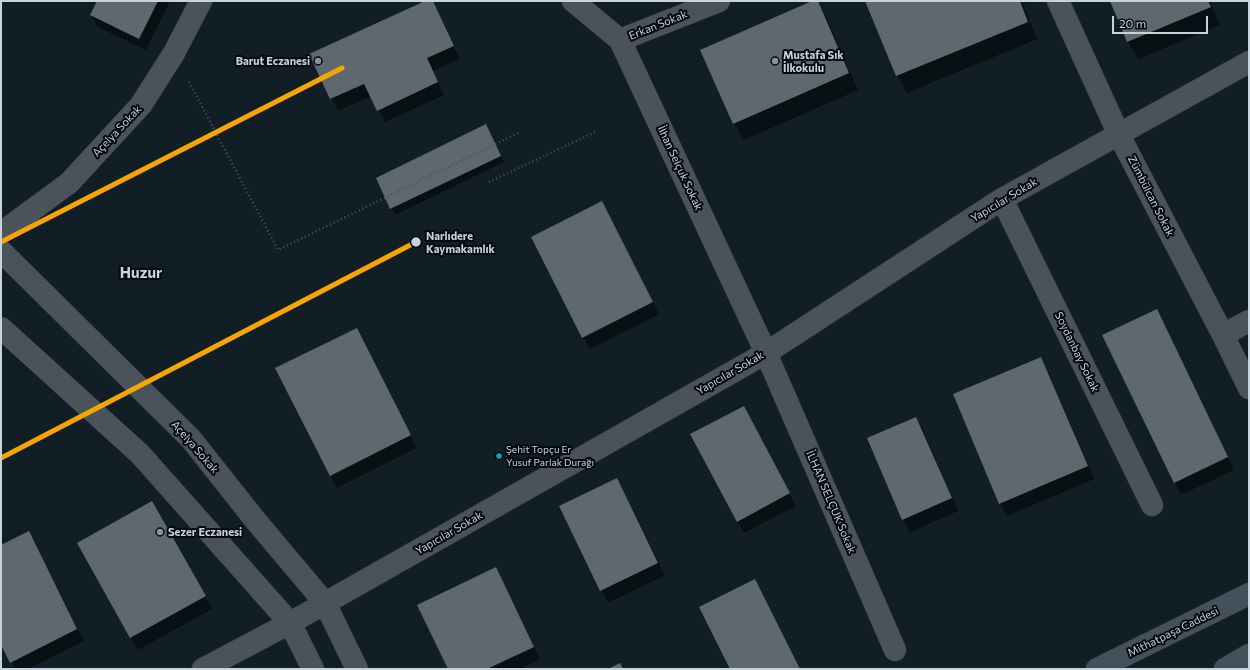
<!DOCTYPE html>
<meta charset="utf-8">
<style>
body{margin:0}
#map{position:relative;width:1250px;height:670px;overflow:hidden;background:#121e26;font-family:Commissioner,sans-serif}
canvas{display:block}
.frame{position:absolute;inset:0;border:2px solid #c6d3dd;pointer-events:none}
.scale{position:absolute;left:1112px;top:16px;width:96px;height:18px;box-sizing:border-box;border:2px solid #c6d3dd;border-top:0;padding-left:5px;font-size:12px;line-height:14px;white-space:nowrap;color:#c6d3dd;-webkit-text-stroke:3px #03090f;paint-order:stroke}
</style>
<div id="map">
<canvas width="1250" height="670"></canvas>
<div class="frame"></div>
<div class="scale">20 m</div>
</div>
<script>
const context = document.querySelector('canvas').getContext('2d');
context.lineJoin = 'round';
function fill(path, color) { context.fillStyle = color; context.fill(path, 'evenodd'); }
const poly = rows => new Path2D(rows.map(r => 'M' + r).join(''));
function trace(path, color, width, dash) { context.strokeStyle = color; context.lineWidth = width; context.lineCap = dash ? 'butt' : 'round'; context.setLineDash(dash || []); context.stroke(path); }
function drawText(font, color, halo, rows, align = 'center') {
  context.font = font + ' Commissioner,sans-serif'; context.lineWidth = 4; context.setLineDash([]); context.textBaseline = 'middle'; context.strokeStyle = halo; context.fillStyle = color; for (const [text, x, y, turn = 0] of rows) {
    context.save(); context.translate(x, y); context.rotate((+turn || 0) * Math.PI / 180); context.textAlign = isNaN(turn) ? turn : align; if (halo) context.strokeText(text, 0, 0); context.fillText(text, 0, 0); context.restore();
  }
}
const shadow = poly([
 [98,1,170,1,146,50,98,27,91,15],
 [427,1,432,1,438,11,460,59,433,71,444,95,385,122,371,96,338,111,311,55],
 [815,1,817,1,826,17,858,90,744,140,734,123],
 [866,1,1022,1,1037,39,907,93,897,76],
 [1111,1,1210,1,1220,25,1138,59,1128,42],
 [489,132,504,162,395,215,377,179],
 [602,202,659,314,590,349,583,337],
 [1157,310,1234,470,1181,495,1104,336],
 [363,341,417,448,337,488,277,368],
 [1041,359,1048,371,1094,479,1007,516,1000,503],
 [916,418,923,430,958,511,910,532,903,520,868,439],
 [750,419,796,506,744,533,737,521],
 [623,491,665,575,608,603,560,506],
 [152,503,212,609,138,650,79,544],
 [35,545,84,641,28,669,15,669,1,643,1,546],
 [502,581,540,659,519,669,450,669]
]);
const building = poly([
 [97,1,158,1,139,39,90,15],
 [425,1,433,1,454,46,427,58,438,82,377,111,364,84,330,99,309,54],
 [812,1,818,1,849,73,733,124,700,50],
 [865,1,1020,1,1028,22,896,76],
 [1110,1,1208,1,1211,7,1127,42],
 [486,124,501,156,390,209,376,178],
 [602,201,653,302,582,338,531,237],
 [1157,309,1228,457,1174,483,1102,335],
 [357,328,411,435,330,476,275,368],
 [1041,357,1088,466,999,504,953,394],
 [744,406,790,493,737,522,690,434],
 [916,417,952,498,902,520,867,438],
 [617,478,658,563,600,591,559,506],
 [152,501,206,596,130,638,77,543],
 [29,531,77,629,10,663,1,645,1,545],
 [496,567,534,647,487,669,448,669,417,605],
 [755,579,800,669,730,669,699,607],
 [620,663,623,669,608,669]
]);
const path = poly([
 [189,82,278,250,518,133],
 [489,182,595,132]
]);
const minor = poly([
 [573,1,620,40,766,353,895,650],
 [1058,1,1119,135,1223,335,1249,388],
 [620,40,719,1],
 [1002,199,1152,505],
 [1,233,69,183,141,105,174,53,201,1],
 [1223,335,1249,321],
 [203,669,290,623,766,353,1002,199,1249,62]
]);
const tertiary = poly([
 [1,251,191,439,256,521,325,603,357,669],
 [1,328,140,454,290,623,313,669]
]);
const primary = poly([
 [1097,669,1249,594],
 [1225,669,1249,655]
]);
const metro1 = poly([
 [1,242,342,68],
 [1,458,416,242]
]);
const markers = [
 [318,61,4,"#87949d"],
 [775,61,4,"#87949d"],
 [416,242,5.5,"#c6d3dd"],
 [499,456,3.5,"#00a9ce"],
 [160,532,4,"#87949d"]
];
const busNames = [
 ["Şehit Topçu Er",506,450],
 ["Yusuf Parlak Durağı",506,463]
];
const streetNames = [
 ["Erkan Sokak",658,25,-22],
 ["Açelya Sokak",117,131,-47],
 ["İlhan Selçuk Sokak",680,168,65],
 ["Zümbülcan Sokak",1151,196,63],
 ["Yapıcılar Sokak",1004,200,-31],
 ["Soydanbay Sokak",1077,352,64],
 ["Yapıcılar Sokak",730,373,-30],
 ["Açelya Sokak",195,447,49],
 ["İLHAN SELÇUK Sokak",831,502,67],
 ["Yapıcılar Sokak",449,533,-30],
 ["Mithatpaşa Caddesi",1173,632,-26]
];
const poiNames = [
 ["Mustafa Sık",783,55],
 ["İlkokulu",783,68],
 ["Barut Eczanesi",310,61,"right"],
 ["Sezer Eczanesi",168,532]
];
const stopNames = [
 ["Narlıdere",426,236],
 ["Kaymakamlık",426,249]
];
const districtNames = [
 ["Huzur",141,273]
];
fill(shadow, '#0007');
fill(building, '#5e686f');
trace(minor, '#313940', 23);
trace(tertiary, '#313940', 23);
trace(primary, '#313940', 23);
trace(path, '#4a5358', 2.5, [1, 3]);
trace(minor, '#4a535a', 22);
trace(tertiary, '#4a535a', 22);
trace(primary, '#45515a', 22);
trace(metro1, '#f7a600', 5);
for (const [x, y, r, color] of markers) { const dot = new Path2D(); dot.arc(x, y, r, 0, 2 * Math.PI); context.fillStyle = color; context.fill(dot); trace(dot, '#03090f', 1.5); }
drawText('10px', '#c6d3dd', '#03090f', busNames, 'left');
drawText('11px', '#c6d3dd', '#03090f', streetNames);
drawText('bold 11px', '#c6d3dd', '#03090f', poiNames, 'left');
drawText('bold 11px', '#c6d3dd', '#03090f', stopNames, 'left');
drawText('bold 15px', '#c6d3dd', '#03090f', districtNames);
</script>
